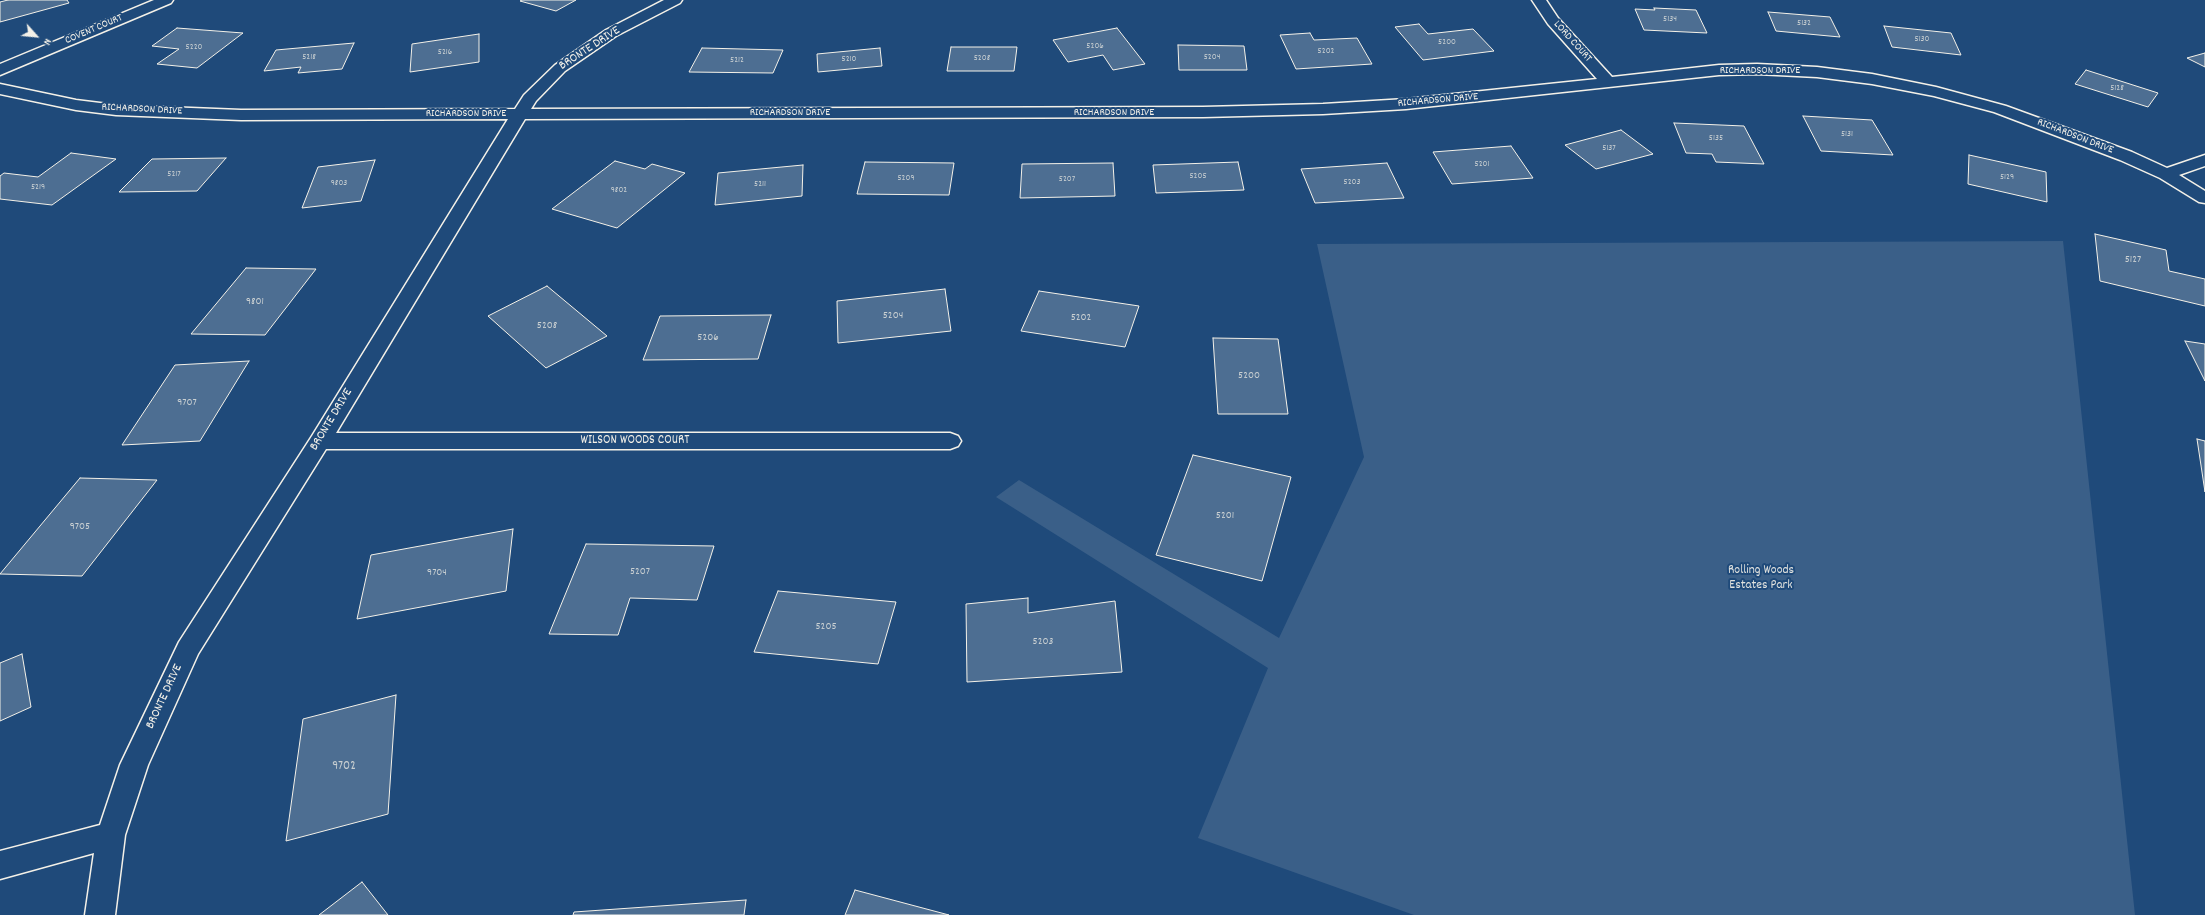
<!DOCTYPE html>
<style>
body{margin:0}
#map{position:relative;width:2205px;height:915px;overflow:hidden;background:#1f4a7a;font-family:Dekko,sans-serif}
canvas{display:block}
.north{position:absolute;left:16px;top:16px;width:40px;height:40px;-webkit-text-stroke:3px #1f4a7a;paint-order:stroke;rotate:117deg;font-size:11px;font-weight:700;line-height:16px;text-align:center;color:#f4f1e8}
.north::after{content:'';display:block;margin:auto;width:14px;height:18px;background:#f4f1e8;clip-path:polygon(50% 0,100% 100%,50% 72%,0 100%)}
</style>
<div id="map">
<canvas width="2205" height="915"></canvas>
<div class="north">N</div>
</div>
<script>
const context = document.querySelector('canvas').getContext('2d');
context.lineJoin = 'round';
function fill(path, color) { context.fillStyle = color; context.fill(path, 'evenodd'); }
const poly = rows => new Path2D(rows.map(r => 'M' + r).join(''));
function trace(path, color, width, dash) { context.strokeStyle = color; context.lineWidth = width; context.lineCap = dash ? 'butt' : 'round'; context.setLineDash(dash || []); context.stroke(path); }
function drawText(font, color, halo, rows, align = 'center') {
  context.font = font + ' Dekko,sans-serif'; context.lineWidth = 4; context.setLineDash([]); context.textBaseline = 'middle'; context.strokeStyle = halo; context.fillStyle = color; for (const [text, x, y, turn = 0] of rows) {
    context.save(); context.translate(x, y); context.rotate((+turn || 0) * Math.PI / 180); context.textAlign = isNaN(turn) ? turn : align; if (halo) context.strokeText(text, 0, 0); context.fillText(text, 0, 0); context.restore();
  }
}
const green = poly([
 [2063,241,2135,915,1414,915,1198,838,1268,668,996,497,1019,480,1279,638,1364,457,1317,244]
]);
const building = poly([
 [8,0,67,0,69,3,0,22,0,2,8,0],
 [522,0,576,0,556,11,520,1,522,0],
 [1654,8,1696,10,1707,33,1644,30,1635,9,1655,10,1654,8],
 [1768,12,1830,17,1840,37,1776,31,1768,12],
 [1419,24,1428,34,1473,29,1494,51,1423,60,1395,27,1419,24],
 [1884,26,1951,33,1961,55,1892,47,1884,26],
 [177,28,243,33,197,68,157,64,179,49,152,46,177,28],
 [1117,28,1145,64,1113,70,1103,55,1068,62,1053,40,1117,28],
 [1310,33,1314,40,1357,38,1372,64,1296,69,1280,35,1310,33],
 [479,34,479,62,410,72,412,44,479,34],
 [354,43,342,69,298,73,301,67,264,71,276,50,354,43],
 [1178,45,1244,46,1247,70,1179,70,1178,45],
 [951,47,1017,47,1014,71,947,71,951,47],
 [702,48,783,50,773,73,689,72,702,48],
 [880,48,882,66,818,72,817,54,880,48],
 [2205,53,2205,67,2187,58,2205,53],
 [2086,70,2158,93,2148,107,2075,84,2086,70],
 [1803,116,1872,120,1893,155,1821,151,1803,116],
 [1674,123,1744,126,1764,164,1716,162,1712,154,1686,153,1674,123],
 [1621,130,1653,154,1596,169,1565,145,1621,130],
 [1511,146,1533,178,1452,184,1433,152,1511,146],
 [71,153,116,159,52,205,0,199,0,176,4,173,38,177,71,153],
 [1969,155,2046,172,2047,202,1968,184,1969,155],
 [226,158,197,191,119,192,152,159,226,158],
 [375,160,361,201,302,208,318,167,375,160],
 [615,161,645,169,652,164,685,173,617,228,552,209,615,161],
 [865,162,954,163,949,195,857,194,865,162],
 [1238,162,1244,190,1156,193,1153,165,1238,162],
 [1113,163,1115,196,1020,198,1022,164,1113,163],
 [1387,163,1404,198,1315,203,1301,169,1387,163],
 [803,165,802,196,715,205,718,173,803,165],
 [2095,234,2166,250,2169,271,2205,279,2205,306,2100,281,2095,234],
 [246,268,316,269,265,335,191,334,246,268],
 [547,286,607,336,546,368,488,316,547,286],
 [945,289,951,331,838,343,837,301,945,289],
 [1039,291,1139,306,1125,347,1021,331,1039,291],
 [771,315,758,359,643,360,660,316,771,315],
 [1213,338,1278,339,1288,414,1218,414,1213,338],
 [2185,341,2205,344,2205,381,2185,341],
 [249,361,200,441,122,445,175,365,249,361],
 [2197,439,2205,441,2205,492,2197,439],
 [1193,455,1291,477,1262,581,1156,555,1193,455],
 [80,478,157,480,82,576,0,574,80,478],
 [513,529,506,591,357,619,371,555,513,529],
 [586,544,714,546,697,600,630,598,618,635,549,634,586,544],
 [778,591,896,602,878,664,754,652,778,591],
 [1028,598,1028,613,1115,601,1122,672,967,682,966,604,1028,598],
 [22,654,31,707,0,721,0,663,22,654],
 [396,695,388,814,286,841,303,719,396,695],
 [362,882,388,915,319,915,362,882],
 [855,890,949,915,845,915,855,890],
 [746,900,744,915,573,915,574,912,746,900]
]);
const street = poly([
 [154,0,173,0,171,3,0,75,0,64,154,0],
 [664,0,682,0,680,3,616,36,565,71,536,101,531,109,1203,107,1323,104,1406,99,1597,79,1548,24,1532,0,1546,0,1558,18,1612,77,1719,65,1757,64,1817,67,1872,74,1936,87,2006,106,2132,152,2167,168,2205,155,2205,166,2179,175,2205,191,2205,203,2199,202,2160,178,2120,160,1994,112,1934,96,1872,84,1817,77,1757,74,1719,75,1406,109,1323,114,1203,117,525,119,336,433,950,433,958,436,961,441,958,446,950,449,326,449,198,654,148,765,125,835,115,915,85,915,94,853,0,879,0,851,100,825,120,765,179,642,312,436,508,119,241,120,116,115,76,110,0,94,0,84,76,100,116,105,241,110,515,109,524,95,555,65,606,30,664,0]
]);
const farNumbernames = [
 ["5134",1670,20],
 ["5132",1804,24],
 ["5130",1922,40],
 ["5200",1447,43],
 ["5206",1095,47],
 ["5220",194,48],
 ["5202",1326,52],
 ["5216",445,53],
 ["5218",309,58],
 ["5204",1212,58],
 ["5208",982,59],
 ["5210",849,60],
 ["5212",737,61],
 ["5128",2117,89],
 ["5131",1847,135],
 ["5135",1716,139],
 ["5137",1609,149],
 ["5201",1482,165],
 ["5217",174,175],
 ["5205",1198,177],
 ["5129",2007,178],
 ["5209",906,179],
 ["5207",1067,180],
 ["5203",1352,183],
 ["9803",339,184],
 ["5211",760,185],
 ["5219",38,188],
 ["9802",619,191]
];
const farStreetnames = [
 ["COVENT COURT",94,30,-23],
 ["LORD COURT",1572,42,48],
 ["RICHARDSON DRIVE",1760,71],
 ["RICHARDSON DRIVE",1438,101,-5],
 ["RICHARDSON DRIVE",142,110,3],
 ["RICHARDSON DRIVE",790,113],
 ["RICHARDSON DRIVE",1114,113],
 ["RICHARDSON DRIVE",466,114],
 ["RICHARDSON DRIVE",2075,137,21]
];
const numberNames = [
 ["5127",2133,260],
 ["9801",255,302],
 ["5204",893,316],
 ["5202",1081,318],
 ["5208",547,326],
 ["5206",708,338],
 ["5200",1249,376],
 ["9707",187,403],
 ["5201",1225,516],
 ["9705",80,527],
 ["5207",640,572],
 ["9704",437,573],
 ["5205",826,627],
 ["5203",1043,642]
];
const streetNames = [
 ["BRONTE DRIVE",590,49,-33],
 ["BRONTE DRIVE",332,420,-59],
 ["WILSON WOODS COURT",635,441],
 ["BRONTE DRIVE",165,697,-65]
];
const parkNames = [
 ["Rolling Woods",1761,571],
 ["Estates Park",1761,586]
];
const nearNumbernames = [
 ["9702",344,767]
];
fill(green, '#3a5f88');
fill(building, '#4d6e92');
trace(building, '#f4f1e8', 1);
trace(street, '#f4f1e8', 3);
fill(street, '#1f4a7a');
drawText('9px', '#cad0d2', null, farNumbernames);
drawText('11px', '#f4f1e8', '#1f4a7a', farStreetnames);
drawText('11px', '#cad0d2', null, numberNames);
drawText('13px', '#f4f1e8', '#1f4a7a', streetNames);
drawText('13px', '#e1e2de', '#1f4a7a', parkNames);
drawText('13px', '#cad0d2', null, nearNumbernames);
</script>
